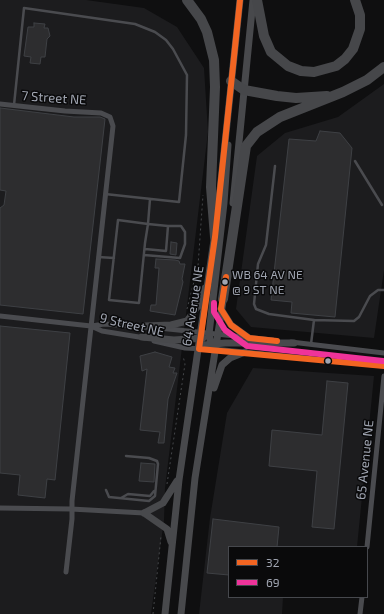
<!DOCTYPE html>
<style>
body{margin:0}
#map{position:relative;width:384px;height:614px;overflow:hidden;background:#0f0f10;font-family:"Exo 2",sans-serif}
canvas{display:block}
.legend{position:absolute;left:228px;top:546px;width:140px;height:52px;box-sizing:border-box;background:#0a0a0b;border:1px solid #46484d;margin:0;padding:5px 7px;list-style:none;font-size:12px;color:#a0a5b1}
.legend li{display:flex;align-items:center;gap:8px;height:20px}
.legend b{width:20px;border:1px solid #46484d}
</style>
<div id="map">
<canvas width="384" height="614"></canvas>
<ul class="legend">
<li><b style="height:5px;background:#f26522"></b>32</li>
<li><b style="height:5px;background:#ef339a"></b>69</li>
</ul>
</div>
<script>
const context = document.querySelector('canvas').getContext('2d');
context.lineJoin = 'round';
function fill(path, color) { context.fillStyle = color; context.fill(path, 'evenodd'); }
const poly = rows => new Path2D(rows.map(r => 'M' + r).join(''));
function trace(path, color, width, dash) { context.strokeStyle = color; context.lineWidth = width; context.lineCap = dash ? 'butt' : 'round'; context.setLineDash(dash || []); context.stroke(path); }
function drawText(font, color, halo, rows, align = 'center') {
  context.font = font + ' "Exo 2",sans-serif'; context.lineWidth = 3; context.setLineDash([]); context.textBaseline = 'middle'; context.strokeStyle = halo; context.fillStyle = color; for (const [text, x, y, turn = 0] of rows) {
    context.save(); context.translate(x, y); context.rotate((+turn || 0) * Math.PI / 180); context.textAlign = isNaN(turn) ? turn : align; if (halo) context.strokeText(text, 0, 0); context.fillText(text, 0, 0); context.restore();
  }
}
const built = poly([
 [0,0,86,0,144,8,177,27,204,68,208,132,165,488,164,520,151,614,0,614],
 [384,84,384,270,374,338,251,327,236,309,257,156,285,133,338,117],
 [253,368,374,376,357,547,229,547,229,597,283,597,282,614,199,614,210,518,227,413]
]);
const building = poly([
 [34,23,45,24,44,28,48,28,50,36,47,39,45,57,41,57,40,64,30,63,31,57,24,56,28,27,34,27,34,23],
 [0,108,74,117,100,117,105,119,83,314,0,305,0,208,4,205,6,191,0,190,0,108],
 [320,131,340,133,352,148,335,317,291,313,292,302,271,300,289,139,316,141,320,131],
 [171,242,177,243,176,255,170,254,171,242],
 [156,259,175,260,179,261,180,264,185,264,182,279,183,282,175,315,150,311,151,305,156,305,159,268,155,268,156,259],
 [0,326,70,333,55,480,47,479,45,498,18,495,20,475,0,473,0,326],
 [155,352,172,357,169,367,175,368,173,373,177,373,168,399,164,443,158,443,160,432,140,430,147,369,142,371,140,356,155,352],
 [327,381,348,383,334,529,312,527,317,471,269,466,272,430,322,435,327,381],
 [141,463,155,464,154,482,139,481,141,463],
 [213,519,279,527,277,547,229,547,229,575,207,573,213,519]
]);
const path = poly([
 [187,309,198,266,203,195],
 [167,484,185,364,183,356],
 [153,614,161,536]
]);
const lane = poly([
 [14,105,24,8,135,24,155,32,166,40,173,49,187,75,186,135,179,202,105,194],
 [355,161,382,205],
 [275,166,266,245,258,264,254,304,256,309,269,314,314,320,311,344],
 [145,249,166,251,168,226,148,224,118,220,109,300,139,303,145,243,148,224,150,199],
 [144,255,180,258,185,244,185,232,181,226,168,226],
 [98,257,114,258],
 [314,320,354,321,359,317,370,296,378,290,384,290],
 [106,490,109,497,149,501,155,496,158,464,157,461,149,458,126,456],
 [121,498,128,494,150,496,154,491]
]);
const street = poly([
 [0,104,65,111,101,113,110,117,113,126,72,501,72,519,66,572],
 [0,316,91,326,102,331,145,338],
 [92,326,104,324,147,327],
 [159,328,273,340],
 [154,341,185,348,224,350,384,366],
 [291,342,384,353],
 [0,508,71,509,144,513],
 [367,547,384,376],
 [360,614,362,597]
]);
const secondary = poly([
 [233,203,253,0],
 [217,219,240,0],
 [221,309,231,325,249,338],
 [145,326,171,325,187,321,198,306,205,288],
 [142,337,174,340,203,338],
 [199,349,204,345,225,343,294,343],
 [216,350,211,345,209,334,224,203,228,145],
 [214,388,222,365,230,358,245,352],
 [144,513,163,503,177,481],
 [144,513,167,529,171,542],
 [165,614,179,480,215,233],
 [181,614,195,478,224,295]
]);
const highway = poly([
 [187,0,201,19,207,32,214,60,215,87,211,187,215,237],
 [257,0,264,36,271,52,288,66,301,71,314,72,336,66,345,59,353,49,360,29,360,15,355,0],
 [231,81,244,90,277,96,296,98,327,96],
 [223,299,246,146,257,132,280,117,343,92,367,80,384,67]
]);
const bus1 = poly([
 [240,0,215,237,199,349,384,366],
 [226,277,221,309,231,325,249,338,277,341]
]);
const bus2 = poly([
 [214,303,214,312,225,330,247,346,383,361]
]);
const markers = [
 [225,282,3.5,"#a0a5b1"],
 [328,361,3.5,"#a0a5b1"]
];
const busNames = [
 ["WB 64 AV NE",232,275],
 ["@ 9 ST NE",232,290]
];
const streetNames = [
 ["7 Street NE",54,98,4],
 ["64 Avenue NE",193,306,-81],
 ["9 Street NE",132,325,13],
 ["65 Avenue NE",365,460,-84]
];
fill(built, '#1c1c1e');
fill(building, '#2d2d2f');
trace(building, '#3e4044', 1);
trace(path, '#45474a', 1, [2, 3]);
trace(lane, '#4a4b4f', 2.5);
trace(street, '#4a4b4f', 5);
trace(secondary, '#48494c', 7);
trace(highway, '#46474a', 10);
trace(bus1, '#f26522', 6);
trace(bus2, '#ef339a', 6);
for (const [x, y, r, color] of markers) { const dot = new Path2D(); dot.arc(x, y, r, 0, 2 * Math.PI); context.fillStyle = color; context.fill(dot); trace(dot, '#0a0a0b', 1.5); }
drawText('12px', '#a0a5b1', '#0a0a0b', busNames, 'left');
drawText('13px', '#a0a5b1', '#0a0a0b', streetNames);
</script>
